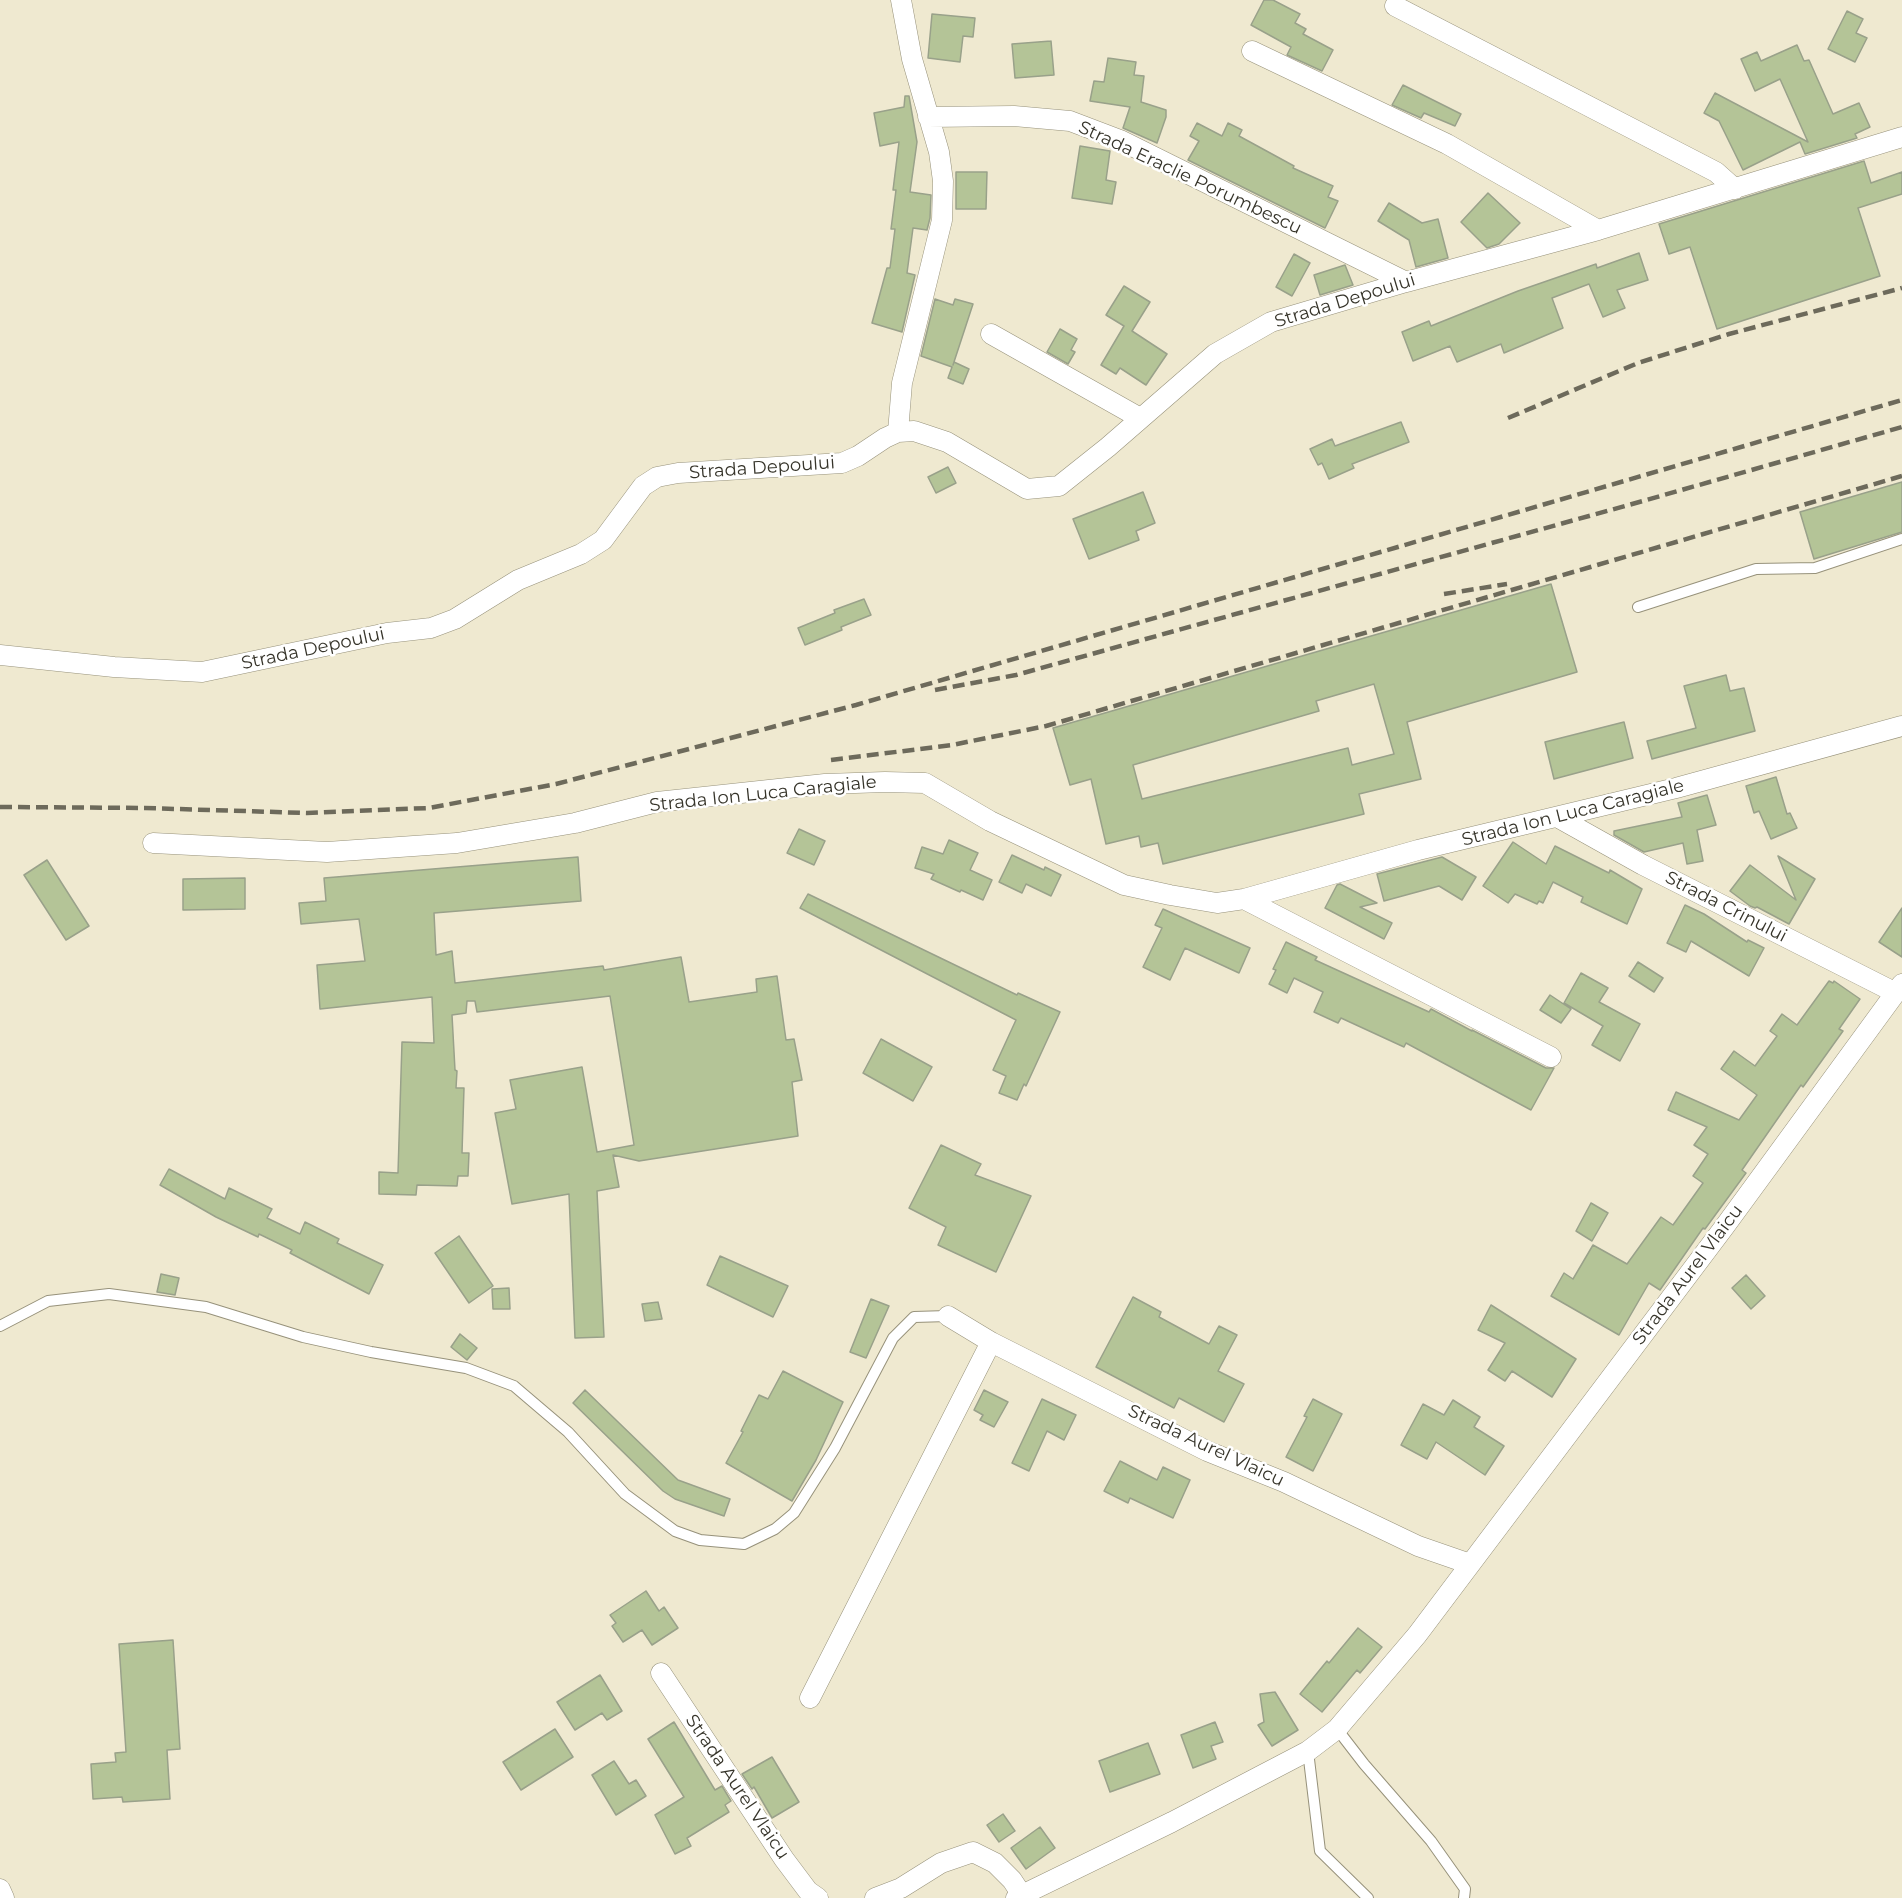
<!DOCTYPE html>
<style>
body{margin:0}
canvas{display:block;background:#efe9d0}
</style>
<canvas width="1902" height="1898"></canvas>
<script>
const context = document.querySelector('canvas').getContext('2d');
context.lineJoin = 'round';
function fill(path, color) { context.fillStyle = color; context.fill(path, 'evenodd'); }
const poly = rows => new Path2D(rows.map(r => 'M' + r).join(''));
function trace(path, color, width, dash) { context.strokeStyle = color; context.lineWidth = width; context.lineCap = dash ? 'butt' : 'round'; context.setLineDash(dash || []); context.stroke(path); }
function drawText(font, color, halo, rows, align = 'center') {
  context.font = font + ' Montserrat,sans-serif'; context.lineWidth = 5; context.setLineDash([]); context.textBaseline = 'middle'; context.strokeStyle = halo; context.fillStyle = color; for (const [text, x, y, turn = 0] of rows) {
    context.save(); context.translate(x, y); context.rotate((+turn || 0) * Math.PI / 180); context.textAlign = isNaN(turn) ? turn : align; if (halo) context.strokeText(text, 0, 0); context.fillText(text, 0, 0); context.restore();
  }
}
const building = poly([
 [1264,0,1273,0,1300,14,1295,23,1306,29,1303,34,1333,50,1322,71,1287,55,1291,47,1251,25,1264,0],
 [1847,11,1863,19,1856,33,1867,38,1855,62,1828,49,1847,11],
 [932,14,975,18,973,37,963,36,960,62,928,58,932,14],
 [1051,41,1054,75,1015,78,1012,44,1051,41],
 [1797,45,1804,61,1809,60,1833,114,1859,103,1870,127,1855,134,1857,138,1805,154,1800,142,1743,170,1719,121,1704,113,1715,93,1808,142,1780,79,1755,91,1741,59,1757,52,1761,61,1797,45],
 [1108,58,1136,62,1134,75,1144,76,1141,102,1166,110,1166,117,1157,143,1123,128,1130,107,1090,101,1094,81,1104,82,1108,58],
 [1403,85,1461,114,1455,126,1424,113,1421,118,1392,105,1403,85],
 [905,96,909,96,917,142,910,192,931,195,930,218,927,230,913,228,907,273,915,275,902,332,872,323,887,268,890,268,895,229,891,229,896,190,893,190,899,142,880,146,874,113,904,107,905,96],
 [1197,123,1222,136,1228,123,1242,130,1239,136,1294,166,1293,168,1333,186,1328,197,1338,201,1325,228,1188,160,1199,141,1190,136,1197,123],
 [1080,146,1110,151,1106,180,1116,182,1112,204,1072,198,1080,146],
 [1864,161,1871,183,1902,172,1902,194,1858,208,1880,276,1717,329,1690,247,1669,254,1659,224,1864,161],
 [956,172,987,172,986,209,956,209,956,172],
 [1488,193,1520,223,1499,244,1487,248,1461,222,1488,193],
 [1389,203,1422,223,1438,219,1448,258,1416,267,1409,240,1378,221,1389,203],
 [1639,253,1648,280,1617,290,1625,308,1603,317,1589,284,1552,298,1563,328,1504,353,1501,344,1457,362,1450,346,1413,361,1402,332,1429,321,1431,326,1518,291,1596,264,1597,268,1639,253],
 [1294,254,1310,263,1292,296,1276,287,1294,254],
 [1345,265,1353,285,1320,295,1314,275,1345,265],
 [1124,286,1150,302,1132,331,1167,354,1146,385,1120,368,1116,374,1101,365,1124,326,1106,315,1124,286],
 [935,299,953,305,955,299,973,304,953,365,954,362,969,369,963,384,948,378,952,367,921,356,935,299],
 [1060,329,1077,339,1071,350,1075,352,1068,364,1047,352,1060,329],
 [1401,422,1409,442,1352,464,1354,468,1329,479,1322,463,1318,465,1310,449,1332,439,1335,446,1401,422],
 [948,467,956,483,936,493,928,477,948,467],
 [1902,482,1902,532,1814,559,1800,512,1902,482],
 [1143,492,1155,523,1136,531,1139,540,1089,559,1073,519,1143,492],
 [1551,584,1577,672,1407,722,1421,779,1359,794,1364,814,1163,864,1158,843,1141,847,1139,836,1106,844,1091,779,1070,785,1053,728,1551,584],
 [1374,684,1394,754,1352,765,1348,748,1142,799,1133,765,1319,711,1316,701,1374,684],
 [864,599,871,615,841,627,842,630,805,645,798,628,835,613,834,610,864,599],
 [1726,675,1730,691,1744,688,1755,731,1652,759,1647,741,1696,728,1684,686,1726,675],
 [1624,722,1633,758,1554,779,1545,742,1624,722],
 [1776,777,1787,814,1790,813,1797,828,1771,839,1759,811,1754,813,1746,786,1776,777],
 [1707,795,1716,825,1697,830,1703,861,1687,864,1683,843,1644,852,1614,835,1614,831,1682,817,1678,803,1707,795],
 [799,829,825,841,814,865,787,853,799,829],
 [949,840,978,853,970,870,992,880,983,900,961,890,960,892,931,879,934,874,915,868,922,847,943,854,949,840],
 [1513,842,1546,864,1555,846,1609,873,1610,870,1642,889,1627,924,1581,902,1583,897,1553,882,1543,903,1539,901,1537,904,1515,894,1508,903,1483,886,1513,842],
 [1012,855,1044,870,1045,867,1061,875,1051,896,1026,884,1022,893,999,882,1012,855],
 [1778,856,1815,879,1789,924,1757,907,1755,908,1750,906,1730,891,1750,865,1796,900,1778,856],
 [578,857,581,901,434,913,436,955,452,951,455,983,603,966,604,970,681,957,689,1002,757,992,756,979,777,976,786,1040,794,1039,802,1080,792,1082,798,1136,639,1161,613,1155,619,1187,597,1191,604,1337,575,1338,569,1194,512,1204,495,1113,516,1109,510,1080,582,1067,597,1152,634,1145,610,996,477,1012,475,1001,467,1001,466,1013,452,1015,455,1070,457,1071,456,1088,464,1088,462,1153,469,1153,468,1176,458,1176,457,1186,417,1185,416,1195,379,1194,379,1172,398,1173,402,1042,434,1043,432,997,320,1009,317,965,365,961,359,919,301,924,299,903,326,901,324,878,578,857],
 [1442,857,1476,877,1462,900,1439,886,1384,901,1377,874,1442,857],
 [47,860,89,926,66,940,24,875,47,860],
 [245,878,245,909,183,910,183,879,245,878],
 [1340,884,1377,903,1360,907,1392,923,1384,939,1325,908,1337,885,1340,884],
 [808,894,1017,995,1018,993,1060,1012,1026,1086,1024,1084,1017,1100,999,1093,1006,1076,993,1070,1016,1020,800,908,808,894],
 [1685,905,1704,914,1747,942,1748,940,1764,948,1749,976,1691,941,1686,952,1667,943,1685,905],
 [1902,908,1902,957,1879,942,1902,908],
 [1163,909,1250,948,1239,973,1185,948,1170,980,1143,967,1162,928,1155,925,1163,909],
 [1286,942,1317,957,1315,960,1429,1012,1431,1009,1472,1031,1472,1030,1546,1068,1554,1068,1531,1110,1406,1043,1404,1047,1341,1018,1338,1023,1314,1012,1323,992,1294,978,1287,993,1269,984,1276,970,1273,969,1286,942],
 [1638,962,1663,978,1654,992,1629,976,1638,962],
 [1581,973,1608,988,1599,1002,1640,1024,1620,1061,1592,1045,1603,1026,1564,1003,1581,973],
 [1829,981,1833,983,1834,981,1860,999,1839,1029,1843,1031,1803,1087,1801,1085,1742,1170,1746,1173,1705,1229,1703,1228,1660,1290,1649,1283,1619,1335,1551,1296,1564,1273,1573,1279,1593,1245,1627,1264,1661,1217,1673,1225,1703,1183,1693,1176,1708,1154,1694,1145,1707,1127,1668,1110,1676,1092,1739,1120,1757,1095,1721,1069,1734,1051,1755,1066,1777,1036,1770,1031,1782,1014,1797,1025,1829,981],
 [1550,995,1571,1009,1561,1023,1540,1010,1550,995],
 [881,1039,932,1067,913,1101,863,1073,881,1039],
 [941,1145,981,1164,975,1175,1031,1196,996,1272,938,1245,946,1227,909,1208,941,1145],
 [169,1169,225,1199,229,1188,272,1209,267,1218,300,1234,305,1222,339,1239,337,1243,383,1265,369,1294,290,1253,292,1250,259,1234,258,1237,216,1217,160,1185,169,1169],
 [1591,1203,1608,1213,1592,1241,1576,1231,1591,1203],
 [459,1236,493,1286,469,1303,435,1253,459,1236],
 [720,1256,788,1286,773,1317,707,1285,720,1256],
 [161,1274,179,1278,175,1295,157,1292,161,1274],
 [1746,1275,1765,1296,1751,1309,1732,1288,1746,1275],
 [509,1288,510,1309,493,1309,492,1289,509,1288],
 [1133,1297,1161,1312,1159,1317,1209,1344,1219,1326,1237,1335,1218,1371,1244,1384,1224,1422,1179,1398,1174,1408,1096,1367,1133,1297],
 [871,1299,889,1306,866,1358,850,1352,871,1299],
 [658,1302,662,1319,645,1321,642,1304,658,1302],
 [1491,1305,1576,1359,1552,1397,1512,1371,1505,1381,1488,1370,1505,1343,1478,1330,1491,1305],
 [460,1334,477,1348,467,1360,451,1347,460,1334],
 [783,1371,843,1402,816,1460,792,1501,726,1463,743,1432,741,1431,759,1395,768,1399,783,1371],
 [585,1390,678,1480,730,1499,724,1516,675,1499,663,1491,573,1403,585,1390],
 [984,1390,1008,1402,994,1427,980,1420,983,1415,974,1410,984,1390],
 [1042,1399,1076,1415,1064,1440,1047,1431,1029,1471,1012,1463,1042,1399],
 [1313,1399,1342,1414,1313,1471,1286,1457,1307,1417,1304,1416,1313,1399],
 [1453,1400,1480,1417,1474,1427,1504,1446,1485,1475,1436,1442,1427,1459,1401,1445,1423,1404,1444,1415,1453,1400],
 [1120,1461,1157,1480,1163,1467,1190,1480,1173,1518,1130,1498,1128,1503,1104,1491,1120,1461],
 [646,1591,659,1611,664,1607,678,1628,652,1645,642,1630,623,1642,612,1626,616,1623,610,1615,646,1591],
 [1358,1628,1382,1647,1360,1673,1357,1670,1322,1712,1300,1694,1327,1661,1329,1663,1358,1628],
 [173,1640,180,1749,167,1750,170,1799,123,1802,122,1797,93,1799,91,1764,116,1762,115,1753,126,1752,119,1644,173,1640],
 [600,1675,622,1711,607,1720,602,1713,575,1730,557,1702,600,1675],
 [1275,1692,1298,1730,1272,1746,1258,1725,1264,1722,1260,1694,1275,1692],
 [674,1722,715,1790,722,1786,731,1801,725,1805,729,1812,687,1838,691,1846,675,1854,655,1815,684,1797,648,1739,674,1722],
 [1215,1722,1223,1742,1211,1746,1216,1759,1193,1768,1181,1735,1215,1722],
 [555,1729,573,1757,521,1790,503,1762,555,1729],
 [1148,1743,1160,1774,1110,1792,1099,1761,1148,1743],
 [772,1757,799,1802,772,1818,754,1787,752,1789,742,1774,772,1757],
 [614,1761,629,1784,636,1780,646,1796,616,1815,592,1775,614,1761],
 [1003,1814,1015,1831,999,1842,987,1825,1003,1814],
 [1040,1827,1055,1848,1026,1869,1011,1848,1040,1827]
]);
const service = poly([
 [1638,607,1756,569,1815,568,1902,539],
 [0,1326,48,1301,109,1294,206,1307,303,1337,371,1352,466,1368,514,1386,568,1432,625,1494,675,1531,700,1540,744,1544,775,1529,794,1513,835,1448,893,1338,914,1317,948,1316],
 [1337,1729,1364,1764,1431,1841,1465,1889,1464,1898],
 [1308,1751,1320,1851,1368,1898]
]);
const minor = poly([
 [1395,6,1716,172,1735,189],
 [1252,51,1447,144,1598,230],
 [928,117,1014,116,1070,121,1120,140,1406,282],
 [991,334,1140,418],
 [898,432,902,383,942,220,943,181,939,152,912,59,901,0],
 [0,655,114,667,202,672,387,633,431,628,455,619,518,580,581,554,603,540,643,486,657,477,678,473,842,463,858,456,885,438,898,432,914,431,947,442,1027,489,1059,486,1108,447,1215,354,1271,322,1406,282,1598,230,1902,137],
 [1559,818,1643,865,1896,993],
 [153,843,327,852,457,843,575,823,657,802,825,784,885,782,925,783,990,821,1124,885,1170,895,1217,903,1244,899,1418,850,1676,788,1902,726],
 [1244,899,1551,1057],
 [948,1316,991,1342,1207,1451,1284,1482,1418,1546,1470,1564],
 [661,1673,784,1859,808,1891,818,1898],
 [810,1698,991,1342],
 [0,1889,4,1898],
 [875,1898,901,1888,941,1863,973,1852,995,1863,1012,1880,1022,1895],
 [1016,1898,1172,1822,1308,1751,1337,1729,1417,1635,1725,1226,1902,984]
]);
const rail = poly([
 [1508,418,1638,363,1729,334,1902,288],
 [1444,594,1507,584],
 [935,690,1016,675,1643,501,1902,427],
 [831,760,952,745,1046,726,1902,476],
 [0,807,145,808,307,813,429,808,556,784,856,705,1902,400]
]);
const streetNames = [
 ["Strada Eraclie Porumbescu",1190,178,25],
 ["Strada Depoului",1345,301,-17],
 ["Strada Depoului",762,468,-4],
 ["Strada Depoului",313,649,-12],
 ["Strada Ion Luca Caragiale",763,794,-6],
 ["Strada Ion Luca Caragiale",1573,813,-14],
 ["Strada Crinului",1726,907,27],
 ["Strada Aurel Vlaicu",1688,1275,-53],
 ["Strada Aurel Vlaicu",1206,1446,25],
 ["Strada Aurel Vlaicu",737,1787,56]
];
fill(building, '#b4c497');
trace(building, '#99a18a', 1.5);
trace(service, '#97927b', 12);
trace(minor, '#97927b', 21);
trace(service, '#fff', 10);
trace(minor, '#fff', 20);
trace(rail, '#6d6a5b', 4.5, [12, 6]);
drawText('18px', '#36342a', '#fff', streetNames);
</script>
